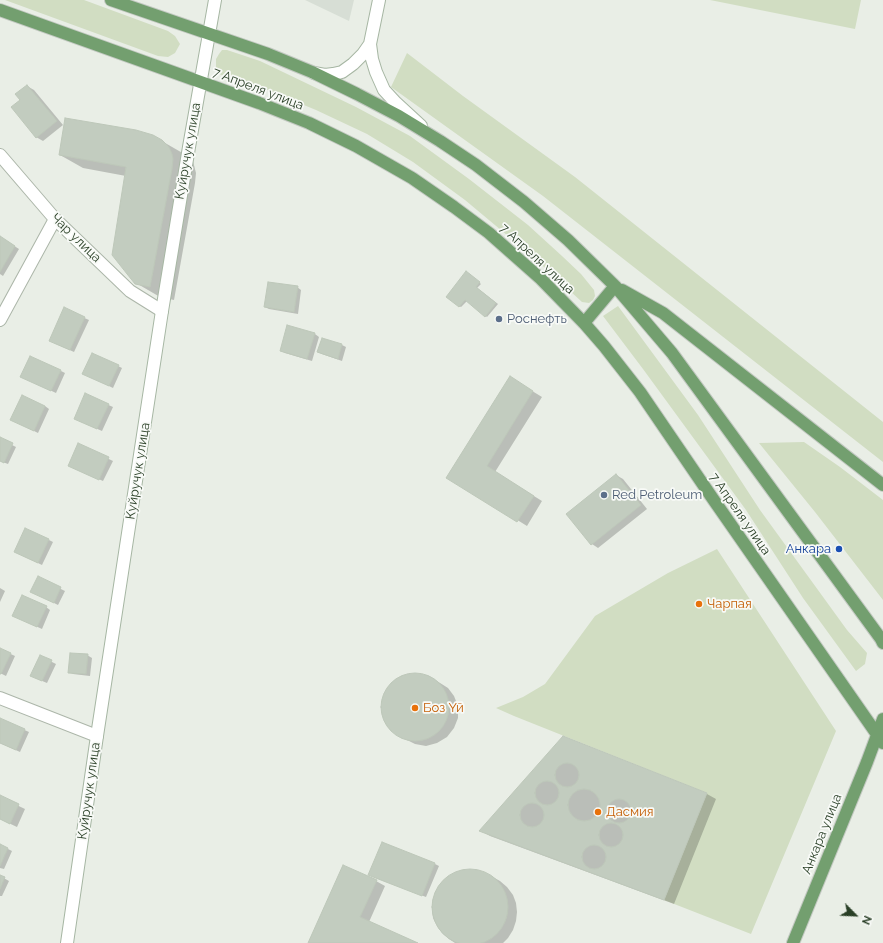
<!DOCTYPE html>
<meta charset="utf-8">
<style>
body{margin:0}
#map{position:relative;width:883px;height:943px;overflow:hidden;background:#e9eee6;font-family:Raleway,sans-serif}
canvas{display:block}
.north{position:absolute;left:835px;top:895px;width:40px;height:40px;-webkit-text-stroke:3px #f8faf7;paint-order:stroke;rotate:114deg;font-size:11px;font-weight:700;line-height:16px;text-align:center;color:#293f26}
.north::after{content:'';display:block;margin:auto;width:14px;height:18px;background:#293f26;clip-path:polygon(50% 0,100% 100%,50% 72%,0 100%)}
</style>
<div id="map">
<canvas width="883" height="943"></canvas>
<div class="north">N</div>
</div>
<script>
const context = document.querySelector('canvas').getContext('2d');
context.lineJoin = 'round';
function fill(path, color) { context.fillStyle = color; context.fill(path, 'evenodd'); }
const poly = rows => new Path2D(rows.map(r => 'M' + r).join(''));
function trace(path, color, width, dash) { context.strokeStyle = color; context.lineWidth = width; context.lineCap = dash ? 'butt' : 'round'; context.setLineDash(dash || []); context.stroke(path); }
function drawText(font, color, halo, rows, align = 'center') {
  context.font = font + ' Raleway,sans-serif'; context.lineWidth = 3.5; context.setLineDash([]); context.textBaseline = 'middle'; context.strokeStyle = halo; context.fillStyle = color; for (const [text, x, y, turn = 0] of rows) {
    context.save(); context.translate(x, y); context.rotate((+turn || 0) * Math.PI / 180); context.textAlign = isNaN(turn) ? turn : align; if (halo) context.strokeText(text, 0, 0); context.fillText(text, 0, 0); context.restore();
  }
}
const built = poly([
 [305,0,354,0,349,21]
]);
const green = poly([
 [5,0,84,0,168,31,175,36,180,44,175,53,168,57,158,56],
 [710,0,861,0,855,29],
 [222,50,227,50,260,61,356,107,410,136,469,179,528,225,562,256,581,274,594,290,595,296,593,300,589,303,582,302,532,256,465,200,413,162,367,134,316,110,253,84,223,76,216,72,216,59,219,54],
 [407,53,463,96,575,177,883,422,883,462,543,196,391,87],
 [618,306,698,415,760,510,847,630,867,653,865,664,856,671,803,598,746,510,643,369,603,316],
 [804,442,840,467,883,500,883,600,815,512,759,443],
 [717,549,836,731,751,934,664,900,707,793,514,716,496,708,523,697,545,684,595,616,668,573]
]);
const shadow = poly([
 [27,86,34,90,63,125,43,141,36,137,21,100],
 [153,136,186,155,193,161,196,173,195,183,174,300,160,297,136,283,126,176,83,168,60,155],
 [0,237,19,249,3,276,0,274],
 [468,273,481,284,477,288,498,304,487,317,467,301,461,307,459,306],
 [297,287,301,290,298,314,269,309,265,307],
 [64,309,89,320,74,352,54,343],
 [288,326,315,334,319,337,312,361,285,353,281,351],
 [342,345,346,347,342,361,322,354,318,352],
 [118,366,122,368,113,388,88,376],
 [61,371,65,373,56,393,26,379],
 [519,383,542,397,495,472,542,501,527,526,448,477],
 [86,395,113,407,102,431,79,421],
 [45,406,49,409,38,433,16,422],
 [0,439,16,447,8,464,0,461],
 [79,445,113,461,103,481,73,468],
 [616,475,623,479,647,509,598,548,592,544],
 [49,540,53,542,42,565,19,554],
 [38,578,65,591,58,605,36,594],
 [0,588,5,591,0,602],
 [46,607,50,610,42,629,18,618],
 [0,649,15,656,6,676,0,673],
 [87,655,92,658,90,676,73,674,69,672],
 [40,656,56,664,47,683,35,678],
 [408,674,419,674,429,676,448,688,454,696,458,706,458,718,454,728,447,737,437,743,426,746,415,744,405,739,395,733,387,725,383,714,382,704,385,694,390,685,398,678],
 [0,719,29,732,20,752,0,743],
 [564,737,707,794,716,799,674,904,490,836,481,831],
 [0,797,25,809,17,827,0,819],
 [0,845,12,851,4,869,0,868],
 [435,864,439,866,426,897,374,877],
 [464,870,474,870,482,872,491,876,500,881,507,887,513,895,516,903,517,912,516,921,513,930,508,938,503,943,455,943,449,939,442,933,437,926,433,918,432,908,433,899,436,891,441,883,448,877,456,872],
 [0,876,9,881,2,896,0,896],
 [376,881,385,886,369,922,416,943,309,943]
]);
const building = poly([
 [27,85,57,121,36,138,11,107,20,100,15,94,27,85],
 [65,118,136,130,153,135,162,140,169,147,172,154,173,159,172,169,150,287,135,284,112,255,126,167,59,155,65,118],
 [0,236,15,246,0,272,0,236],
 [466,271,480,282,476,287,496,303,485,317,465,300,459,307,446,297,466,271],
 [268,282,298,286,294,312,264,307,268,282],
 [64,307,85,317,70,350,49,341,64,307],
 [287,325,315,333,307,359,280,351,287,325],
 [322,338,342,344,338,359,317,352,322,338],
 [92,353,119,365,109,386,82,374,92,353],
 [30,356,61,370,51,391,20,377,30,356],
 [510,376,533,391,487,466,534,496,517,522,446,478,510,376],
 [85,393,109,404,97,429,74,419,85,393],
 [22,395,45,406,34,431,10,420,22,395],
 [0,437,13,443,4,463,0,461,0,437],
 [78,443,109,457,99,480,68,466,78,443],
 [616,474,641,505,591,545,566,514,616,474],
 [25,528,49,539,38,563,14,552,25,528],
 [38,576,61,587,54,603,30,592,38,576],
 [22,595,47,606,37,627,12,616,22,595],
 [0,648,11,653,1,674,0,674,0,648],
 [70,653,88,654,86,674,68,673,70,653],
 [40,655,52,660,42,681,30,676,40,655],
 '381 707a34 34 0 1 1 68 0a34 34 0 1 1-68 0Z',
 [0,718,25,729,16,750,0,743,0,718],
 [563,736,707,793,664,900,479,831,563,736],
 '555 775a12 12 0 1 1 24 0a12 12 0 1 1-24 0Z',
 '535 793a12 12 0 1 1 24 0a12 12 0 1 1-24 0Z',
 '568 805a16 16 0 1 1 32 0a16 16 0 1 1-32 0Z',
 [0,795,19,804,10,824,0,819,0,795],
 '607 811a12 12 0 1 1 24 0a12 12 0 1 1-24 0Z',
 '520 815a12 12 0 1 1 24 0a12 12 0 1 1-24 0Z',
 '599 835a12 12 0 1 1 24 0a12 12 0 1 1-24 0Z',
 [382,842,435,863,422,896,368,875,382,842],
 [0,844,8,848,0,866,0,844],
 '582 857a12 12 0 1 1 24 0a12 12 0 1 1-24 0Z',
 [343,865,377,880,360,917,418,943,308,943,343,865],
 '432 907a38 38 0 1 1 76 0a38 38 0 1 1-76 0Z',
 [0,875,5,877,0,889,0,875]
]);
const street = poly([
 [0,155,55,219,130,291,162,311],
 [0,320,55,219],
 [0,698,97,736]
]);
const secondary = poly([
 [379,0,370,44,372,59,376,72,384,90,396,103,421,126],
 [314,73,325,75,333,74,342,72,353,64,363,54,370,44],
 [67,943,97,736,162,311,189,147,215,0]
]);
const primary = poly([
 [111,0,268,54,312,72,357,94,399,116,440,141,476,165,524,202,568,240,615,286,672,353,881,639,883,643],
 [0,10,259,103,309,123,356,146,412,178,454,207,489,233,541,279,584,323,604,346,640,392,713,499,883,743],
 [622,290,663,313,883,485],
 [584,323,615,286],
 [793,943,867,762,883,719]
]);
const markers = [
 [499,319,4,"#5c6f8a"],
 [604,495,4,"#5c6f8a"],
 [839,549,4,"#1a4fb4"],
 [699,604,4,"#e8710a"],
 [415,708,4,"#e8710a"],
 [598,812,4,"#e8710a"]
];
const streetNames = [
 ["7 Апреля улица",258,89,21],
 ["Куйручук улица",188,151,-80],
 ["Чар улица",76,238,44],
 ["7 Апреля улица",537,259,43],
 ["Куйручук улица",138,471,-81],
 ["7 Апреля улица",740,514,55],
 ["Куйручук улица",89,791,-82],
 ["Анкара улица",822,834,-68]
];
const serviceNames = [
 ["Роснефть",507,319],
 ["Red Petroleum",612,495]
];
const transitNames = [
 ["Анкара",831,549]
];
const foodNames = [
 ["Чарпая",707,604],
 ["Боз Үй",423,708],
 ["Дасмия",606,812]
];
fill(built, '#d7ded5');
fill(green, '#d1ddc2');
fill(shadow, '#0003');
fill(building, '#c2ccbf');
trace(building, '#bdc7b9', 1);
trace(street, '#acb6a9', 14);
trace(secondary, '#a6b6a3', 14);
trace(primary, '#c3c9c2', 14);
trace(street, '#fff', 12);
trace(secondary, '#fff', 12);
trace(primary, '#739f6f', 12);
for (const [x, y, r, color] of markers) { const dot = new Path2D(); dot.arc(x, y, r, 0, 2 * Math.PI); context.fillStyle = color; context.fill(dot); trace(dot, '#f8faf7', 1.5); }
drawText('13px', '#293f26', '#f8faf7', streetNames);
drawText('13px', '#4e5e75', '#f8faf7', serviceNames, 'left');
drawText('13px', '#164399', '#f8faf7', transitNames, 'right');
drawText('13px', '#c56008', '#f8faf7', foodNames, 'left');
</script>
